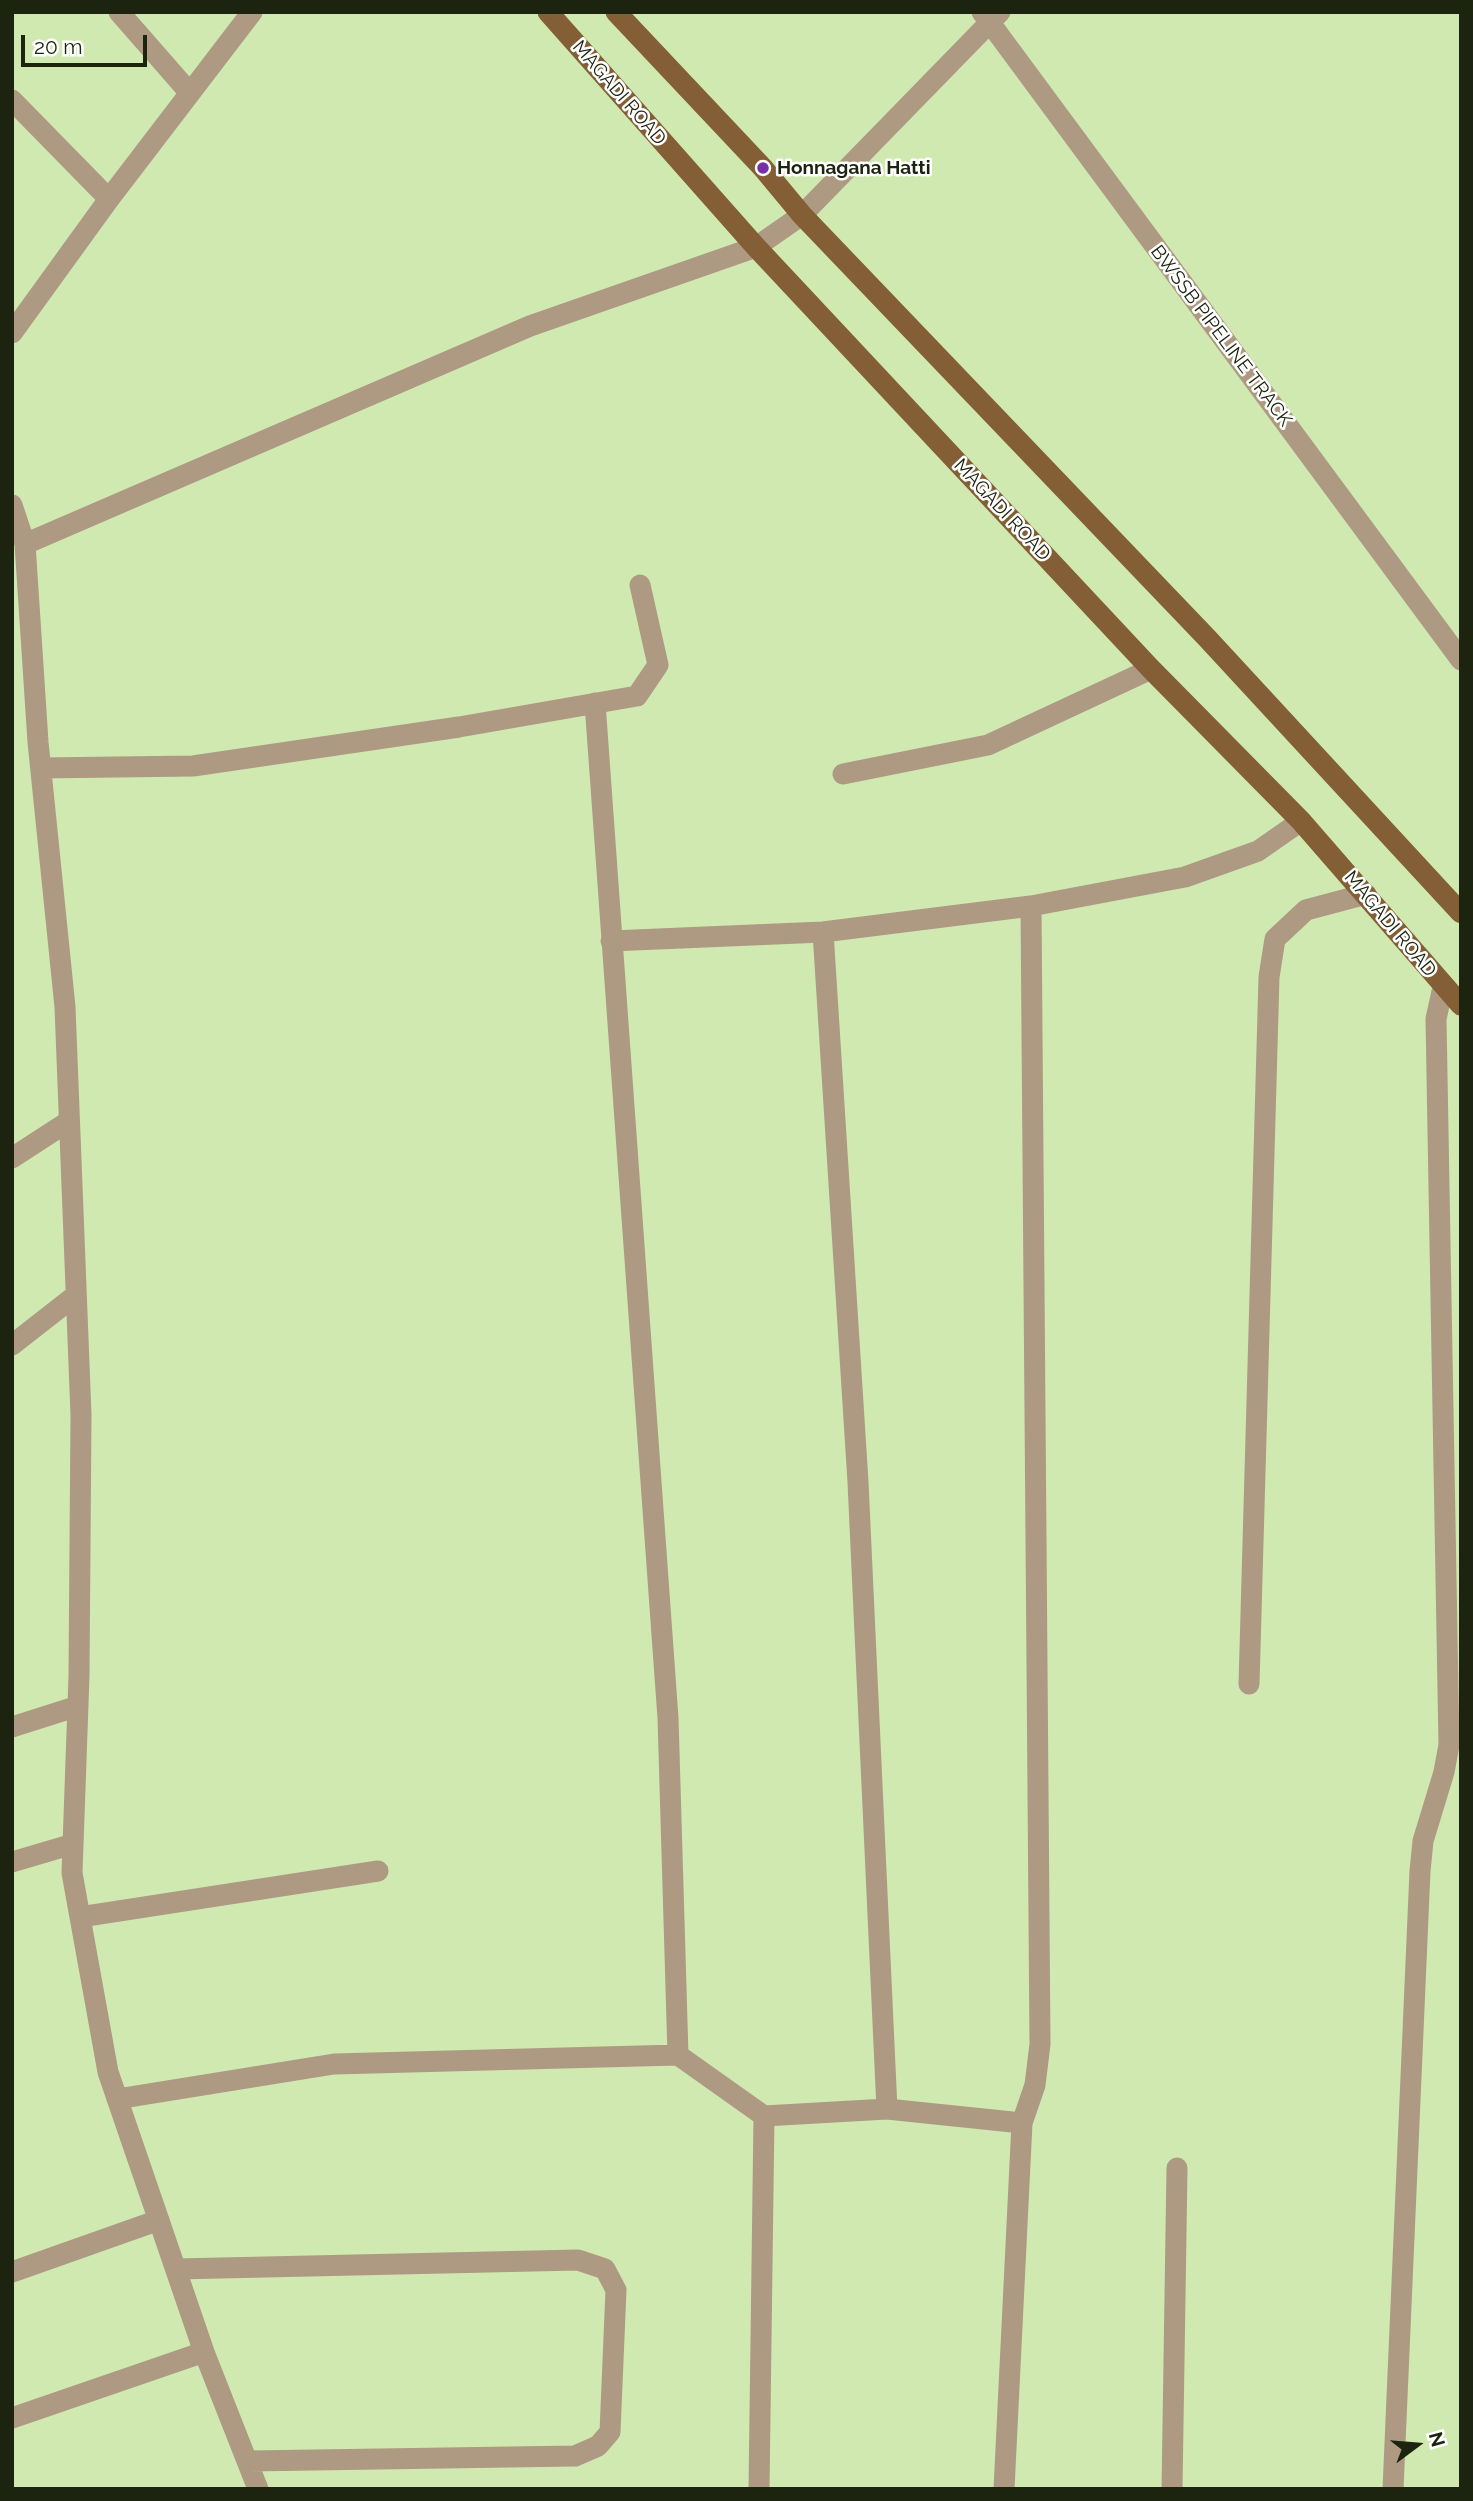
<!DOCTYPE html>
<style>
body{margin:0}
#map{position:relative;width:1473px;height:2501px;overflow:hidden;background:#d0e9b0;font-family:Raleway,sans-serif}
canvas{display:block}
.frame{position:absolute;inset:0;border:14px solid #1c240f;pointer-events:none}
.north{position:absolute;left:1382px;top:2410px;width:70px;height:70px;-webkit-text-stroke:5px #fff;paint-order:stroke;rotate:74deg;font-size:19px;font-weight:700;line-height:28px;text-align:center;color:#1c240f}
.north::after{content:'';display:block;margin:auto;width:24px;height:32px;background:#1c240f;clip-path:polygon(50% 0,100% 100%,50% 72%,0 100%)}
.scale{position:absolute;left:21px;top:35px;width:126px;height:32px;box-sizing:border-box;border:4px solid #1c240f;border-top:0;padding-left:9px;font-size:21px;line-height:24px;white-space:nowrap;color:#1c240f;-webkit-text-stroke:5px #fff;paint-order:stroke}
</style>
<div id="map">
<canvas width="1473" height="2501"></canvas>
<div class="frame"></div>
<div class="north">N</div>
<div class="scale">20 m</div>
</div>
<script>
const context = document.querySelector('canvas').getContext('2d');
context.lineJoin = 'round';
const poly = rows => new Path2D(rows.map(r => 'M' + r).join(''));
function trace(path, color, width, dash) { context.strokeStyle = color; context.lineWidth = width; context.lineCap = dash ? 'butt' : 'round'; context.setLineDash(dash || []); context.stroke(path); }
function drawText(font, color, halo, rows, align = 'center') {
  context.font = font + ' Raleway,sans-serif'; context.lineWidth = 5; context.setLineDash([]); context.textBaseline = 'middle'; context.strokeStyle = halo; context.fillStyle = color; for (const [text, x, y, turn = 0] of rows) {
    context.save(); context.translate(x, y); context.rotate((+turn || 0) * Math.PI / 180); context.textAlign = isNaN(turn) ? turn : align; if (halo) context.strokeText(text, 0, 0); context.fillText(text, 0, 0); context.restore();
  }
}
const minor = poly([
 [119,12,189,92],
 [982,12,1461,660],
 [12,100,109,199],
 [12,333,109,199,252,12],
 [12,505,25,544,38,742,65,1007,81,1415,79,1676,72,1873,108,2072,204,2352,258,2489],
 [25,544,530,326,756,247,802,215,1000,12],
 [595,703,668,1718,678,2055,764,2116,887,2109,1022,2123],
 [41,768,193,766,459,727,637,696,658,665,640,585],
 [843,774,988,745,1151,669],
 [1031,906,1185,877,1258,851,1301,821],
 [823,932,858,1482,887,2109],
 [611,941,823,932,1031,906,1040,2044,1035,2085,1022,2123,1004,2489],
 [12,1158,69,1121],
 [12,1345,76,1295],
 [1249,1684,1269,977,1275,939,1306,910,1366,894],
 [12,1727,78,1706],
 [12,1862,73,1844],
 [80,1917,378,1871],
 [117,2099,334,2064,678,2055],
 [176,2269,578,2260,605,2269,616,2290,610,2432,598,2446,575,2456,249,2461],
 [12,2272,159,2220],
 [12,2418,204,2352],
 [759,2489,764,2116],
 [1172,2489,1177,2168],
 [1393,2489,1420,1871,1423,1841,1444,1772,1449,1745,1436,1019,1443,987]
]);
const major = poly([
 [548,12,756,247,1151,669,1301,821,1461,1005],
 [616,12,763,168,802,215,1207,638,1461,913]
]);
const markers = [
 [763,168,7,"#7331a5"]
];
const streetNames = [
 ["MAGADI ROAD",619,93,49],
 ["BWSSB PIPELINE TRACK",1221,336,53],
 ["MAGADI ROAD",1002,510,47],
 ["MAGADI ROAD",1390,924,50]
];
const poiNames = [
 ["Honnagana Hatti",777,168]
];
trace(minor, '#ae9983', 21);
trace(major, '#845e34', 21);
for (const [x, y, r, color] of markers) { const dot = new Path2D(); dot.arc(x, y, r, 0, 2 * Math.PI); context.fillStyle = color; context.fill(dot); trace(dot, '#fff', 2.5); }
drawText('19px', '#1c240f', '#fff', streetNames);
drawText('bold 19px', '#1c240f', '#fff', poiNames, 'left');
</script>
